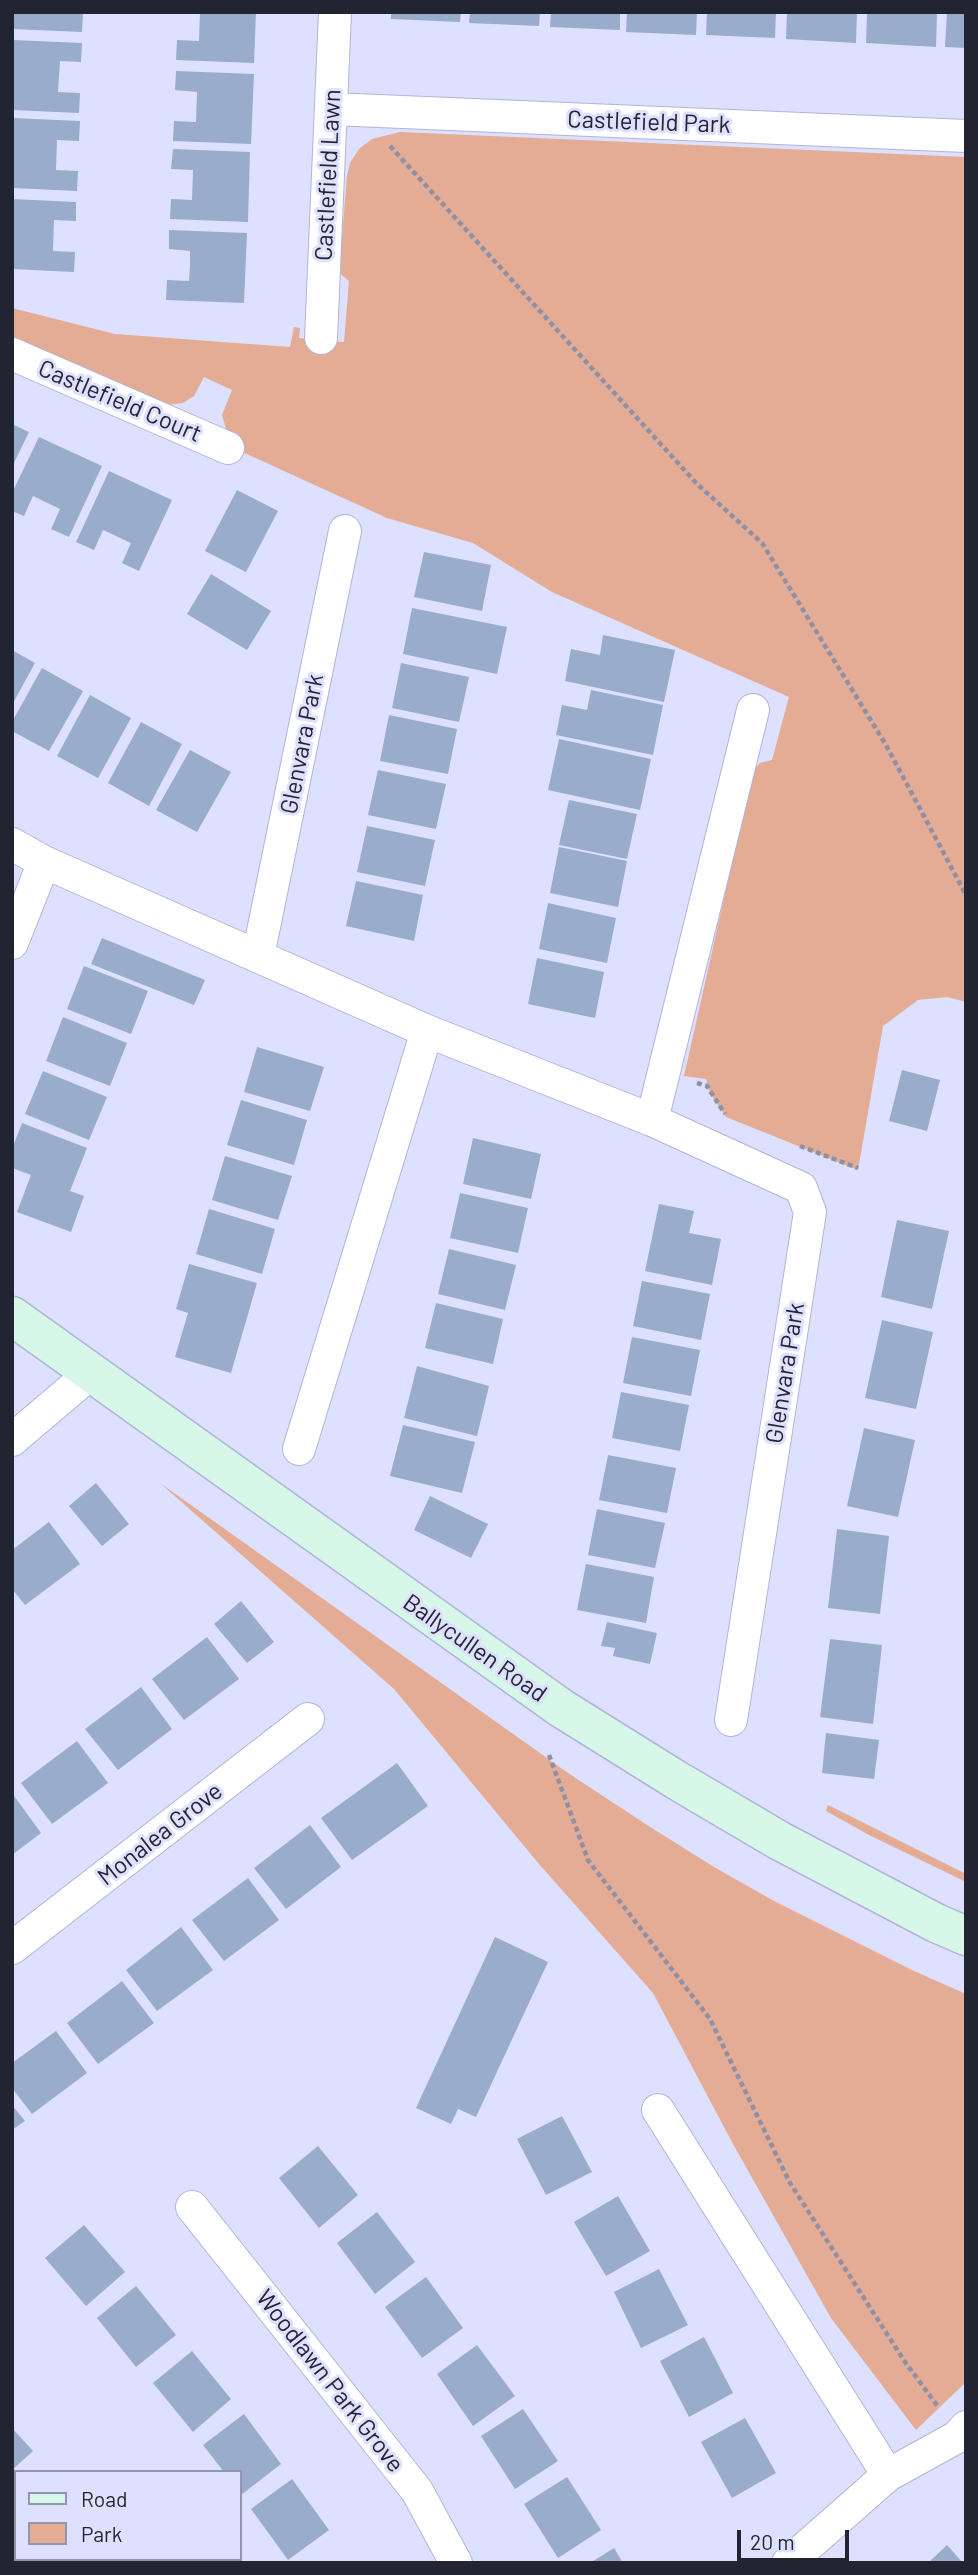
<!DOCTYPE html>
<style>
body{margin:0}
#map{position:relative;width:978px;height:2575px;overflow:hidden;background:#dde0fe;font-family:Barlow,sans-serif}
canvas{display:block}
.frame{position:absolute;inset:0;border:14px solid #232431;pointer-events:none}
.legend{position:absolute;left:14px;top:2470px;width:228px;height:91px;box-sizing:border-box;background:#dde0fe;border:2px solid #9395ac;margin:0;padding:9px 12px;list-style:none;font-size:21px;color:#232431}
.legend li{display:flex;align-items:center;gap:14px;height:35px}
.legend b{width:35px;border:2px solid #9395ac}
.scale{position:absolute;left:737px;top:2530px;width:112px;height:32px;box-sizing:border-box;border:4px solid #232431;border-top:0;padding-left:9px;font-size:21px;line-height:24px;white-space:nowrap;color:#232431;-webkit-text-stroke:5px #dde0fe;paint-order:stroke}
</style>
<div id="map">
<canvas width="978" height="2575"></canvas>
<div class="frame"></div>
<ul class="legend">
<li><b style="height:9px;background:#d7f8e8"></b>Road</li>
<li><b style="height:19px;background:#e4ab95"></b>Park</li>
</ul>
<div class="scale">20 m</div>
</div>
<script>
const context = document.querySelector('canvas').getContext('2d');
context.lineJoin = 'round';
function fill(path, color) { context.fillStyle = color; context.fill(path, 'evenodd'); }
const poly = rows => new Path2D(rows.map(r => 'M' + r).join(''));
function trace(path, color, width, dash) { context.strokeStyle = color; context.lineWidth = width; context.lineCap = dash ? 'butt' : 'round'; context.setLineDash(dash || []); context.stroke(path); }
function drawText(font, color, halo, rows, align = 'center') {
  context.font = font + ' Barlow,sans-serif'; context.lineWidth = 6; context.setLineDash([]); context.textBaseline = 'middle'; context.strokeStyle = halo; context.fillStyle = color; for (const [text, x, y, turn = 0] of rows) {
    context.save(); context.translate(x, y); context.rotate((+turn || 0) * Math.PI / 180); context.textAlign = isNaN(turn) ? turn : align; if (halo) context.strokeText(text, 0, 0); context.fillText(text, 0, 0); context.restore();
  }
}
const green = poly([
 [400,132,966,157,966,1002,947,997,918,1000,883,1026,858,1170,726,1117,710,1093,706,1079,684,1076,753,770,760,763,772,760,789,697,552,592,473,543,387,518,238,450,226,429,222,415,232,390,204,377,194,396,183,403,166,405,12,336,12,308,115,334,290,347,294,327,300,328,299,338,344,342,349,281,339,273,347,176,350,163,359,149,372,139],
 [160,1483,568,1773,647,1825,714,1867,774,1901,914,1971,966,1994,966,2382,916,2430,831,2318,733,2144,653,1993,539,1864,394,1689],
 [828,1805,966,1874,966,1882,869,1835,826,1811]
]);
const building = poly([
 [12,12,83,12,82,32,12,29],
 [200,12,256,12,254,63,176,60,177,40,199,41],
 [391,12,461,12,460,22,391,19],
 [470,12,540,12,539,26,469,23],
 [551,12,620,12,620,30,550,27],
 [627,12,697,12,696,35,626,32],
 [707,12,776,12,775,38,706,35],
 [787,12,857,12,856,43,786,39],
 [867,12,937,12,936,47,866,43],
 [947,12,966,12,966,48,945,47],
 [12,40,82,43,81,62,60,61,58,92,80,93,79,113,12,110],
 [176,71,254,74,251,144,173,141,174,121,196,122,197,92,175,90],
 [12,118,80,121,79,141,57,140,56,170,78,171,77,191,12,188],
 [173,149,250,152,248,222,170,219,171,199,192,200,193,170,171,169],
 [12,199,76,202,76,221,54,220,53,251,75,252,74,272,12,269],
 [169,230,247,233,244,303,166,300,167,280,189,281,190,266,190,251,169,249],
 [12,424,29,432,12,467],
 [39,437,102,466,69,537,51,529,60,509,33,496,24,516,12,511,12,493],
 [109,471,172,500,139,571,122,563,131,543,116,536,103,530,94,550,76,542],
 [237,490,278,511,246,572,205,551],
 [424,552,491,565,482,611,414,597],
 [211,574,271,611,247,650,187,614],
 [412,608,507,627,497,674,403,654],
 [603,635,675,650,664,702,565,681,571,649,600,655],
 [12,650,35,663,12,705],
 [401,663,469,677,459,722,392,708],
 [42,668,83,691,49,751,12,731,12,722],
 [591,690,663,705,653,755,556,735,562,705,587,710],
 [90,695,131,718,98,778,57,756],
 [389,715,457,729,448,774,380,761],
 [141,722,182,744,149,806,108,783],
 [559,739,651,759,640,810,548,790],
 [190,750,231,772,197,832,156,810],
 [378,770,446,784,436,829,368,815],
 [569,800,637,814,627,859,559,845],
 [367,826,435,840,425,886,357,872],
 [559,847,627,861,618,907,550,893],
 [356,881,423,895,414,941,346,926],
 [548,903,616,918,607,963,539,949],
 [102,938,205,980,194,1005,91,964],
 [537,958,604,972,595,1018,528,1004],
 [84,966,148,991,131,1034,67,1009],
 [63,1017,127,1043,110,1086,46,1061],
 [257,1047,324,1067,310,1111,244,1092],
 [902,1070,940,1080,927,1131,889,1121],
 [43,1071,107,1097,89,1140,25,1114],
 [241,1100,307,1120,294,1165,227,1145],
 [22,1123,87,1148,70,1191,84,1196,71,1232,17,1212,31,1175,12,1168,12,1149],
 [473,1138,541,1154,531,1199,463,1184],
 [225,1156,292,1176,278,1220,212,1200],
 [460,1193,528,1208,518,1253,450,1238],
 [659,1204,694,1211,689,1233,721,1239,712,1285,645,1271],
 [209,1209,275,1229,262,1274,196,1254],
 [897,1220,949,1231,932,1309,881,1297],
 [449,1249,516,1265,505,1310,438,1294],
 [189,1264,257,1283,231,1373,175,1357,188,1313,176,1309],
 [642,1281,710,1294,701,1340,633,1326],
 [436,1303,503,1319,493,1364,425,1348],
 [882,1320,933,1332,916,1409,865,1398],
 [632,1337,700,1350,691,1396,623,1383],
 [417,1366,489,1386,477,1436,404,1418],
 [621,1392,689,1405,680,1451,612,1438],
 [403,1425,475,1442,462,1493,390,1476],
 [864,1428,915,1440,898,1517,847,1506],
 [608,1455,676,1468,667,1513,599,1500],
 [96,1483,129,1524,102,1546,69,1506],
 [430,1496,488,1524,471,1558,414,1530],
 [597,1509,665,1523,655,1568,588,1555],
 [49,1522,80,1564,25,1605,12,1589,12,1550],
 [837,1529,889,1536,880,1614,828,1608],
 [586,1564,654,1577,646,1623,577,1610],
 [241,1601,274,1642,247,1663,214,1624],
 [607,1622,657,1633,650,1664,613,1656,615,1648,601,1646],
 [207,1637,239,1679,184,1720,152,1679],
 [830,1639,882,1645,873,1724,820,1717],
 [141,1687,172,1729,118,1770,85,1729],
 [826,1733,879,1740,874,1779,822,1773],
 [77,1741,108,1783,52,1824,21,1783],
 [397,1763,428,1806,352,1860,321,1818],
 [12,1793,41,1833,12,1855],
 [310,1825,341,1867,286,1909,254,1868],
 [248,1878,279,1920,224,1961,192,1920],
 [181,1927,213,1970,157,2011,126,1970],
 [495,1937,548,1962,476,2117,458,2109,451,2124,416,2108],
 [122,1981,154,2023,98,2064,67,2023],
 [56,2031,87,2073,32,2114,12,2088,12,2063],
 [12,2105,25,2121,12,2130],
 [562,2116,592,2172,546,2195,517,2139],
 [318,2146,358,2195,319,2228,279,2178],
 [618,2196,650,2251,606,2276,574,2222],
 [377,2212,415,2262,375,2294,337,2243],
 [84,2225,125,2272,86,2306,45,2258],
 [659,2269,688,2325,641,2348,614,2292],
 [426,2277,463,2328,422,2358,385,2307],
 [136,2286,176,2335,136,2367,97,2318],
 [704,2337,733,2393,689,2417,660,2361],
 [477,2345,515,2396,473,2426,437,2374],
 [192,2351,231,2399,193,2432,153,2383],
 [523,2409,558,2461,515,2489,481,2436],
 [244,2414,281,2464,241,2495,240,2472,224,2472,203,2445],
 [745,2418,776,2473,732,2498,701,2442],
 [12,2428,33,2451,12,2470],
 [567,2477,601,2530,558,2558,524,2504],
 [292,2479,329,2530,288,2560,251,2509],
 [947,2545,963,2563,928,2563],
 [614,2548,623,2563,590,2563],
 [91,2559,122,2559,125,2563,86,2563]
]);
const path = poly([
 [390,146,697,484,762,543,886,745,966,895],
 [697,1083,707,1086,725,1114],
 [800,1146,858,1168],
 [549,1755,588,1860,710,2019,790,2183,905,2362,939,2408]
]);
const street = poly([
 [332,109,966,136],
 [321,338,335,12],
 [12,354,228,448],
 [12,844,44,862,427,1031,652,1120,801,1188,810,1212,731,1720],
 [12,943,44,862],
 [258,956,345,531],
 [652,1120,753,710],
 [12,1440,92,1372],
 [299,1449,427,1031],
 [12,1948,308,1719],
 [658,2110,888,2475],
 [192,2207,417,2491,456,2563],
 [788,2563,888,2475,957,2437,966,2427]
]);
const secondary = poly([
 [12,1316,561,1708,678,1781,780,1841,936,1923,966,1936]
]);
const streetNames = [
 ["Castlefield Park",649,122,2],
 ["Castlefield Lawn",328,175,-87],
 ["Castlefield Court",120,401,23],
 ["Glenvara Park",302,744,-79],
 ["Glenvara Park",785,1373,-81],
 ["Ballycullen Road",475,1648,35],
 ["Monalea Grove",160,1834,-38],
 ["Woodlawn Park Grove",330,2381,52]
];
fill(green, '#e4ab95');
fill(building, '#9aaccc');
trace(street, '#b1b4d8', 34);
trace(secondary, '#b1b4d8', 41);
trace(path, '#8e90a6', 4.5, [5, 3.5]);
trace(street, '#fff', 32);
trace(secondary, '#d7f8e8', 38);
drawText('24px', '#232431', '#dde0fe', streetNames);
</script>
